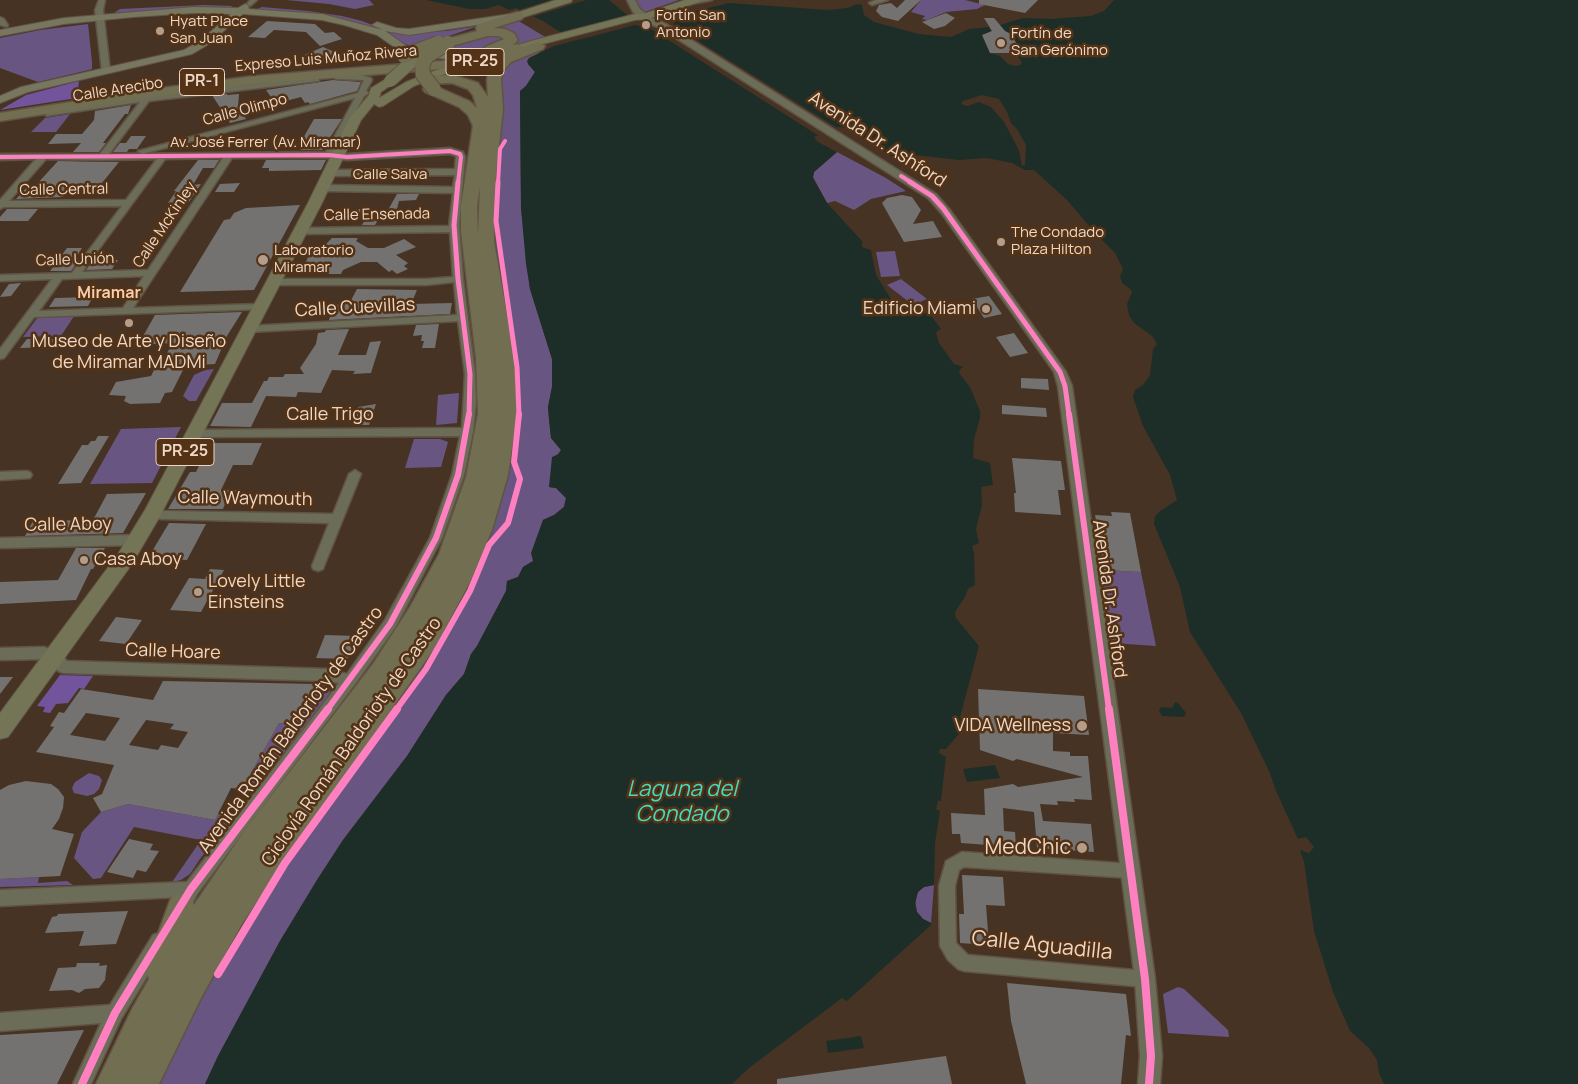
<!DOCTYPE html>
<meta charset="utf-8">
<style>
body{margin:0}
canvas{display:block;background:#463323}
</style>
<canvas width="1578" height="1084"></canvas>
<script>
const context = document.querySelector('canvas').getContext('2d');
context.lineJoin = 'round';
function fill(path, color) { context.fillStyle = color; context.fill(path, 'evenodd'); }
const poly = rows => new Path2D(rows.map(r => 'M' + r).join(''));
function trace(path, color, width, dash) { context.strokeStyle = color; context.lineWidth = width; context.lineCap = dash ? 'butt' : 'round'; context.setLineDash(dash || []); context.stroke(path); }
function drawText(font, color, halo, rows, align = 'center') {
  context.font = font + ' Manrope,sans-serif'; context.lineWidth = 5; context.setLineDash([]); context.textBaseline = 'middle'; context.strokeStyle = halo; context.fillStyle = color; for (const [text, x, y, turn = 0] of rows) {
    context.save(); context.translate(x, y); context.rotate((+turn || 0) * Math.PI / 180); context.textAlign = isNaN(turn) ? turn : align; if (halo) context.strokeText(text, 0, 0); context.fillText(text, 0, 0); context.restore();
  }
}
const green = poly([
 [286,0,369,0,374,5,355,9,329,4],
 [637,0,679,0,645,12,641,12,637,7],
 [921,0,965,0,985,5,977,9,946,12,927,20,922,19,925,16,911,12],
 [204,5,233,6,228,8,114,13,120,9],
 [262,7,308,11,342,16,362,21,393,33,446,31,478,26,414,48,367,26,349,21,257,9],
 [517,20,547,38,497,50,513,36,476,32],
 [88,24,92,62,92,69,89,70,38,82,0,68,0,38,40,30],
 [492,34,507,38,500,45,482,50,456,53,439,52,459,44],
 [533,49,540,53,529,58,528,64,535,72,526,86,520,91,521,208,530,289,552,359,552,387,548,407,549,419,551,438,561,450,556,456,549,487,556,488,566,498,564,507,554,515,543,520,533,561,523,567,518,577,507,581,506,591,477,646,471,654,464,674,446,695,407,756,343,840,317,880,280,941,218,1056,205,1084,155,1084,219,954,461,593,495,523,507,467,490,227,499,84,504,66],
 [70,114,56,132,31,132,45,118],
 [837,152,886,178,906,191,871,199,854,210,835,201,827,203,813,177,814,172],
 [895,251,900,276,881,277,876,252],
 [901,279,927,299,913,305,887,285],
 [74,316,61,336,23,337,38,317],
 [214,369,196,401,189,401,183,396,194,375,205,370],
 [459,393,457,423,436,425,438,395],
 [181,427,152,483,90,484,121,429],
 [414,439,440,439,448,442,441,467,405,468],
 [1101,570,1141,572,1156,646,1112,643],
 [318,681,324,681,329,685,330,696,263,780,250,790,242,789,279,723,293,725],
 [89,773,99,776,102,780,99,789,94,794,87,796,74,793,72,788,75,782],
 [128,804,215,820,218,813,226,814,229,818,229,822,200,859,190,874,181,880,172,882,201,840,134,827,101,878,93,879,74,858,82,832,101,812],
 [39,877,38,883,67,881,73,885,0,887,0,879],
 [934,885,931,923,923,919,917,912,915,899,918,892,924,887],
 [1178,987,1184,989,1228,1030,1229,1037,1168,1033,1163,994]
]);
const forest = poly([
 [79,81,77,98,0,110,26,95],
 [60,675,93,676,84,689,79,688,68,703,56,704,50,713,43,712,45,707,37,706]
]);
const water = poly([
 [426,0,609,0,626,14,635,25,650,28,675,21,680,16,687,13,729,3,828,10,847,8,858,4,862,5,864,15,874,22,919,34,951,37,969,29,989,27,991,31,983,36,990,53,1000,56,1008,64,1016,66,1022,64,1020,59,1013,54,1020,53,1020,51,1011,34,997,26,1023,18,1050,19,1091,16,1104,11,1114,0,1578,0,1578,1084,1384,1084,1379,1073,1377,1060,1369,1048,1350,1031,1333,992,1314,931,1304,862,1300,850,1309,853,1314,847,1306,837,1298,839,1276,791,1269,771,1241,713,1190,632,1180,587,1154,524,1155,516,1160,511,1177,500,1170,475,1143,426,1133,397,1135,390,1143,385,1150,375,1153,349,1157,344,1152,336,1134,323,1129,315,1127,304,1132,292,1130,289,1122,283,1120,276,1123,269,1115,253,1097,235,1067,200,1034,170,1025,170,1012,163,987,158,959,160,896,153,892,157,848,128,838,127,814,137,818,142,837,152,814,172,813,178,827,203,862,241,862,247,871,250,876,275,891,299,908,310,923,312,932,317,941,329,936,332,939,343,954,364,964,367,961,368,959,373,970,387,980,411,980,418,974,439,973,458,990,463,993,485,981,487,982,505,976,529,979,543,972,546,974,553,975,585,968,589,965,597,955,612,956,618,979,646,960,717,964,728,946,749,940,749,939,753,946,757,941,801,938,801,936,809,940,811,935,843,934,885,924,887,918,892,915,904,917,912,923,919,931,923,931,925,847,1001,842,998,749,1068,732,1084,205,1084,218,1056,280,941,317,880,343,840,407,756,446,695,464,674,471,654,477,646,506,591,507,581,518,577,523,567,533,561,531,553,543,520,554,515,564,507,566,498,556,488,549,487,552,457,559,454,561,450,551,438,549,419,548,407,552,387,552,359,530,289,526,264,521,208,520,91,526,86,535,72,528,64,527,61,529,58,554,46,570,42,560,32,543,21,516,8,509,10,499,5,485,9,469,9],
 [982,95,999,99,1007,112,1011,123,1017,129,1026,145,1025,165,1022,166,1019,150,1004,122,991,107,979,102,967,106,961,104,963,101],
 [1175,702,1178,703,1186,713,1184,717,1162,716,1159,711,1161,707,1172,708],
 [995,765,1000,778,967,782,963,769],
 [861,1036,864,1048,828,1053,826,1041]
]);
const pier = poly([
 [551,0,586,0,529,18,515,11],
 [631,15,638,24,590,37,559,44,558,43,566,41,558,33],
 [671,20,674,21,674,25,676,27,839,129,819,136,648,27]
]);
const building = poly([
 [905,0,921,0,898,21,882,17,876,11,879,5,891,3,897,8],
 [979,0,1038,0,1025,13,979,4],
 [946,13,955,18,945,26,934,29,922,22],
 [984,18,994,18,1005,31,1011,34,1022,53,990,53,982,35,992,31],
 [267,21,315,24,325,33,334,32,342,39,320,46,306,32,274,30,265,38,248,37],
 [323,47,339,54,320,63,302,56],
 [333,80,361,82,357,91,310,104,308,102,305,103,301,97,286,101,284,98,273,100,266,90],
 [227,94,227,95,239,94,238,106,246,119,230,123,212,95],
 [131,105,128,114,125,114,103,143,106,143,99,152,73,152,81,143,48,144,56,134,82,134,94,120,95,111],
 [314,119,342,119,322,150,300,150,307,140,302,140],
 [131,136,146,136,137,149,129,149,127,152,113,152,120,143,126,143],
 [198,160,219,160,214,168,203,168,193,185,201,184,189,202,168,203,176,191,174,191],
 [266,160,326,160,321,170,269,171,269,168,262,168],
 [58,161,102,162,119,162,102,183,95,188,76,188,73,192,67,192,63,197,16,199,29,185,36,185],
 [240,183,234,192,215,192,220,184],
 [397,194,419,194,416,200,399,201,397,209,402,209,403,216,388,218,387,220,379,219,375,225,362,225,366,218,352,217,359,209,372,211,388,210],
 [902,195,912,197,921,210,913,224,933,221,942,237,904,242,882,203,887,198],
 [300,205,254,290,180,292,224,220,230,219,234,213,246,208],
 [7,209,38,209,28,221,0,221,0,217],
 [332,238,358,238,356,241,368,248,384,248,404,239,416,247,396,255,408,263,404,266,408,269,397,274,392,270,389,272,377,262,361,262,343,270,341,274,300,274,314,245,320,250],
 [67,248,82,248,76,258,78,258,77,260,79,260,71,271,50,271],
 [94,259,103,260,118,260,112,269,86,270],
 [21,283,11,296,0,297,9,284],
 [357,289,417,290,411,304,452,303,450,314,329,320,334,305,349,304],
 [989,296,1002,314,984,318,972,299],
 [93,297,88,306,49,307,55,298],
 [242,312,227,336,215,364,185,366,172,392,165,393,160,403,130,404,124,401,126,396,109,395,116,382,151,376,154,370,159,370,172,343,138,345,155,315],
 [439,324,435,348,422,348,424,341,421,341,422,335,413,336,416,325],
 [349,329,338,355,366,355,370,342,381,341,371,373,353,374,355,371,332,370,321,393,298,392,296,397,266,396,251,427,210,426,222,403,252,403,264,381,267,381,269,377,283,377,285,374,304,374,300,368,316,344,318,333,325,332,326,330],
 [1014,333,1028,353,1010,357,996,337],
 [27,339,55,339,49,347,20,348],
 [1021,378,1048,379,1049,390,1021,388],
 [376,404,369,425,353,425,358,407],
 [1002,405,1046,408,1047,417,1002,414],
 [98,436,109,436,81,483,58,484,82,445,88,445,91,441,95,441],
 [210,443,262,443,252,465,233,465,221,490,236,490,232,499,227,499,223,509,168,509,190,472,196,472],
 [1012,458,1061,461,1065,490,1058,490,1061,515,1015,512,1014,493,1016,493],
 [146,493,123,533,25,536,33,521,93,520,107,494],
 [1111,512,1130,513,1141,572,1104,570,1095,515,1112,516],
 [169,523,206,524,187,560,148,558],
 [76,548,105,548,93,569,91,569,76,600,0,604,0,582,58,580],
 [210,569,224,570,201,612,170,610,189,578,205,579],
 [116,617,142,620,126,644,99,641],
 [325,635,356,636,355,647,347,659,316,658],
 [0,677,13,677,0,694],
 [163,681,217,682,316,684,293,725,279,723,242,789,231,788,215,820,128,804,101,812,93,798,102,794,114,765,36,752,54,727,50,726,59,712,64,713,81,689,153,700],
 [86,713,120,718,105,741,70,735],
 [146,720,174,724,170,729,188,732,178,748,161,745,158,750,129,745],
 [978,689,1084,696,1089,735,1053,733,1053,751,1070,752,1070,756,1088,756,1092,800,1074,799,1075,802,1057,801,1058,805,1040,804,1043,821,1091,824,1094,852,1037,848,1034,812,1003,808,1004,831,1015,832,1016,847,961,843,960,834,952,834,951,813,985,815,984,789,1013,784,1018,787,1083,777,1017,759,1013,761,980,750],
 [26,781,51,784,58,789,64,797,63,808,59,819,52,829,74,834,60,876,0,879,0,790,9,785],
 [129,839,153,844,150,850,159,851,146,872,137,870,133,878,107,872],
 [962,875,1003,877,1005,906,986,905,989,945,960,943,959,914,964,914],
 [128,911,116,944,79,946,84,931,45,933,52,917,57,916,58,914],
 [77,963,100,963,99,966,107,965,105,980,99,988,85,989,79,993,72,990,49,991,58,968,76,967],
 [1007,983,1126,994,1131,1036,1126,1035,1121,1084,1026,1084,1011,1021],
 [84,1030,57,1084,0,1084,0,1035],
 [946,1056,952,1084,777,1084,777,1079]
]);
const minor = poly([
 [99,0,105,0,103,10,110,71,106,73,102,71,95,10,99,0],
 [250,0,257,0,250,6,247,4,250,0],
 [693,0,712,0,686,5,683,3,693,0],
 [876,0,888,0,872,5,869,3,876,0],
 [0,17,4,19,8,25,7,27,0,25,0,17],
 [358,74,371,78,372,80,366,91,369,93,364,96,334,153,347,154,450,148,463,152,465,157,459,225,463,279,475,374,476,401,473,432,464,475,442,538,395,628,355,684,197,894,186,916,180,918,174,916,172,910,178,897,0,906,0,890,187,882,339,683,328,681,63,673,58,671,50,661,44,659,0,660,0,648,44,647,60,653,67,661,328,669,347,674,385,620,430,538,452,475,460,436,194,437,188,433,190,430,462,428,465,374,458,321,249,332,244,329,249,326,457,315,454,282,426,285,273,285,268,282,273,279,426,279,453,277,450,232,300,234,295,231,300,228,449,226,453,193,323,191,319,188,323,185,453,187,455,175,330,176,326,173,330,170,455,169,456,156,450,154,347,160,329,158,232,158,133,308,260,304,265,307,264,309,34,317,4,358,0,359,0,349,52,279,0,281,0,275,72,273,122,206,4,207,0,209,0,200,36,159,0,160,0,154,100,154,140,102,46,116,46,112,49,112,166,94,316,77,319,77,319,81,149,101,109,154,326,152,355,98,142,154,138,151,358,93,364,80,336,79,332,77,336,75,358,74],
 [223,158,148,270,82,272,165,159,223,158],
 [46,159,102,160,157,159,126,200,9,201,46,159],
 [144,276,123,308,39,311,62,279,144,276],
 [355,470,361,474,324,566,323,569,318,571,313,569,312,566,329,523,161,519,149,516,147,513,153,509,161,511,333,514,349,474,355,470],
 [26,471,30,472,32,475,30,478,0,480,0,472,26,471],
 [136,535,140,537,142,540,140,543,136,545,0,548,0,538,136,535],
 [962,852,1131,864,1137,866,1139,871,1137,876,1131,878,964,867,959,870,955,886,956,943,968,955,1145,971,1151,973,1153,979,1151,985,1145,987,964,971,958,969,948,960,940,946,939,886,946,861,962,852],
 [159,933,165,935,167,941,165,947,121,1019,91,1084,73,1084,101,1023,0,1031,0,1013,110,1005,153,935,159,933]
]);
const tertiary = poly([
 [627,0,635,0,640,9,652,18,666,24,936,194,950,210,1066,372,1072,386,1155,979,1162,1056,1160,1084,1138,1084,1140,1056,1135,979,1058,386,1054,372,942,214,928,198,660,28,646,22,633,12,627,0]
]);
const secondary = poly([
 [245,4,248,5,249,9,322,14,383,30,372,25,377,22,396,28,409,29,517,13,522,16,517,19,409,35,385,31,408,47,425,51,457,54,483,51,488,54,483,57,457,60,425,57,400,51,377,35,344,25,322,20,243,14,209,44,192,54,28,92,0,103,0,96,21,87,184,50,201,40,231,14,194,13,133,17,64,24,0,36,0,30,64,18,194,7,238,8,245,4]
]);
const primary = poly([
 [556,0,572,0,571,2,521,18,517,19,512,16,513,14,556,0],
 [685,0,700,0,699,2,648,19,635,20,539,45,442,75,414,86,383,106,379,107,374,104,361,120,322,203,159,518,132,564,8,737,0,739,0,713,118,554,145,510,308,203,349,119,369,95,371,88,386,79,394,79,396,81,394,83,381,92,379,98,406,82,434,71,531,41,635,14,643,14,685,0]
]);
const motorway = poly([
 [517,12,522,13,523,16,522,19,494,28,505,29,514,33,518,40,513,45,517,44,523,47,538,42,545,46,543,49,511,62,503,71,501,80,503,109,496,173,494,241,514,355,517,414,508,475,492,530,470,582,434,649,271,880,242,924,202,996,159,1084,96,1084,132,1009,149,979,145,969,171,898,181,894,191,898,194,905,245,830,373,664,410,607,439,554,466,477,478,414,476,358,461,231,461,206,473,126,468,115,459,107,425,92,423,89,425,86,430,85,435,86,469,101,477,108,473,95,468,89,452,83,423,84,416,80,423,76,453,75,478,83,488,97,487,80,489,70,504,55,442,69,255,84,154,97,0,121,0,113,154,89,255,76,442,61,484,51,485,47,504,39,498,36,488,36,448,47,443,46,441,43,443,40,477,31,476,28,477,25,517,12],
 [480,187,478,235,477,206,480,187]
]);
const primaryBridge = poly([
 [390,81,425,50]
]);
const motorwayBridge = poly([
 [404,56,438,43],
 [434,89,423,75,422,65,427,56,448,43]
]);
const cyclewayFar3 = poly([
 [0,157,329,155,347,157,450,151,460,154,461,157,458,183],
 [901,176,912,183],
 [498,183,500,149,505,141]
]);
const cyclewayFar2 = poly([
 [458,182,454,225,458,279,470,374,469,415],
 [498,182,496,221,517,367,519,415],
 [910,182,932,196,943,208,1060,372,1065,386,1069,415]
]);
const cyclewayFar1 = poly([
 [1069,414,1109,710],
 [327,710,390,624,436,538,458,475,469,414],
 [396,710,426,669,470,591,489,545,508,523,520,479,514,462,519,414]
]);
const cycleway = poly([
 [1109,709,1145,979,1151,1056,1149,1084],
 [218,974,285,863,397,709],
 [82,1084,115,1013,191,889,328,709]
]);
const markers = [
 [646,25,5,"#b39e8e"],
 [160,31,5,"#b39e8e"],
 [1001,43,5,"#b39e8e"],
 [1001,242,5,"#b39e8e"],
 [263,260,6,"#b39e8e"],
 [986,309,5,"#b39e8e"],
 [129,323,5,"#b39e8e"],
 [84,560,5,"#b39e8e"],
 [198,592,5,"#b39e8e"],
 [1082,726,6,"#b39e8e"],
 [1082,848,6,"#b39e8e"]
];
const farPoinames = [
 ["Fortín San",656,16],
 ["Antonio",656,33],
 ["Hyatt Place",170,22],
 ["San Juan",170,39],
 ["Fortín de",1011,34],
 ["San Gerónimo",1011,51],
 ["The Condado",1011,233],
 ["Plaza Hilton",1011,250],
 ["Laboratorio",274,251],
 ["Miramar",274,268]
];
const farStreetnames = [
 ["Expreso Luis Muñoz Rivera",326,59,-5],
 ["Calle Arecibo",118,90,-9],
 ["Calle Olimpo",245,110,-15],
 ["Av. José Ferrer (Av. Miramar)",266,143],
 ["Calle Salva",390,175],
 ["Calle Central",64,190,-1],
 ["Calle Ensenada",377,215,-1],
 ["Calle McKinley",165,225,-56],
 ["Calle Unión",75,260,-2]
];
const shields = [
 [475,62,58],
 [202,82,45],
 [185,452,58]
];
const shieldNames = [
 ["PR-25",475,62],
 ["PR-1",202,82],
 ["PR-25",185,452]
];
const farNeighbourhoodnames = [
 ["Miramar",109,294]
];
const streetNames = [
 ["Avenida Dr. Ashford",877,140,33],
 ["Calle Cuevillas",355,308,-3],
 ["Calle Trigo",330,415],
 ["Calle Waymouth",245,499,1],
 ["Calle Aboy",68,525,-1],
 ["Avenida Dr. Ashford",1109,599,82],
 ["Calle Hoare",173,652,2],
 ["Avenida Román Baldorioty de Castro",291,730,-54],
 ["Ciclovía Román Baldorioty de Castro",352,742,-55]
];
const poiNames = [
 ["Edificio Miami",976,309],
 ["Museo de Arte y Diseño",129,342,"center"],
 ["de Miramar MADMi",129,363,"center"],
 ["Casa Aboy",94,560,"left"],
 ["Lovely Little",208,582,"left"],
 ["Einsteins",208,603,"left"],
 ["VIDA Wellness",1071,726]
];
const nearPoinames = [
 ["MedChic",1071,848]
];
const nearStreetnames = [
 ["Calle Aguadilla",1042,946,6]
];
const nearWaternames = [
 ["Laguna del",682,790],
 ["Condado",682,815]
];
fill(green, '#685582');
fill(forest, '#72549d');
fill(water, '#1d2e28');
fill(pier, '#463323');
fill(building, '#737271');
trace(minor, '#625243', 3);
trace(tertiary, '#625243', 3);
trace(secondary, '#625243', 2);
trace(primary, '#625243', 2);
trace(motorway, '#625243', 3);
fill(minor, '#6b6d58');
fill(tertiary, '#6b6d58');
fill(secondary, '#76775e');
fill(primary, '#747457');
fill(motorway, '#716e51');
trace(primaryBridge, '#625243', 14, []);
trace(motorwayBridge, '#625243', 16, []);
trace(primaryBridge, '#747457', 12);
trace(motorwayBridge, '#716e51', 14);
trace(cyclewayFar3, '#ff80c0', 4);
trace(cyclewayFar2, '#ff80c0', 5);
trace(cyclewayFar1, '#ff80c0', 6);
trace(cycleway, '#ff80c0', 8);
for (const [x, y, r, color] of markers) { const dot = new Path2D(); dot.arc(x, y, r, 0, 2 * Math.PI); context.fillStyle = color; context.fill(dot); trace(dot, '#543215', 2); }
drawText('15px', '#edd8c8', '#543215', farPoinames, 'left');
drawText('15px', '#edd8c8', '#543215', farStreetnames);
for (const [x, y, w] of shields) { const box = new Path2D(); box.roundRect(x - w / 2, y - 13.5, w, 27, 4); context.fillStyle = '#543215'; context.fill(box); trace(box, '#edd8c8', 1); }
drawText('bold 16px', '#edd8c8', null, shieldNames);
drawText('bold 16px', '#f8cdad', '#543215', farNeighbourhoodnames);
drawText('18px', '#edd8c8', '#543215', streetNames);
drawText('18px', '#edd8c8', '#543215', poiNames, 'right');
drawText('21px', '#edd8c8', '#543215', nearPoinames, 'right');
drawText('21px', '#edd8c8', '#543215', nearStreetnames);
drawText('italic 22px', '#42dbc1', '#543215', nearWaternames);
</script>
